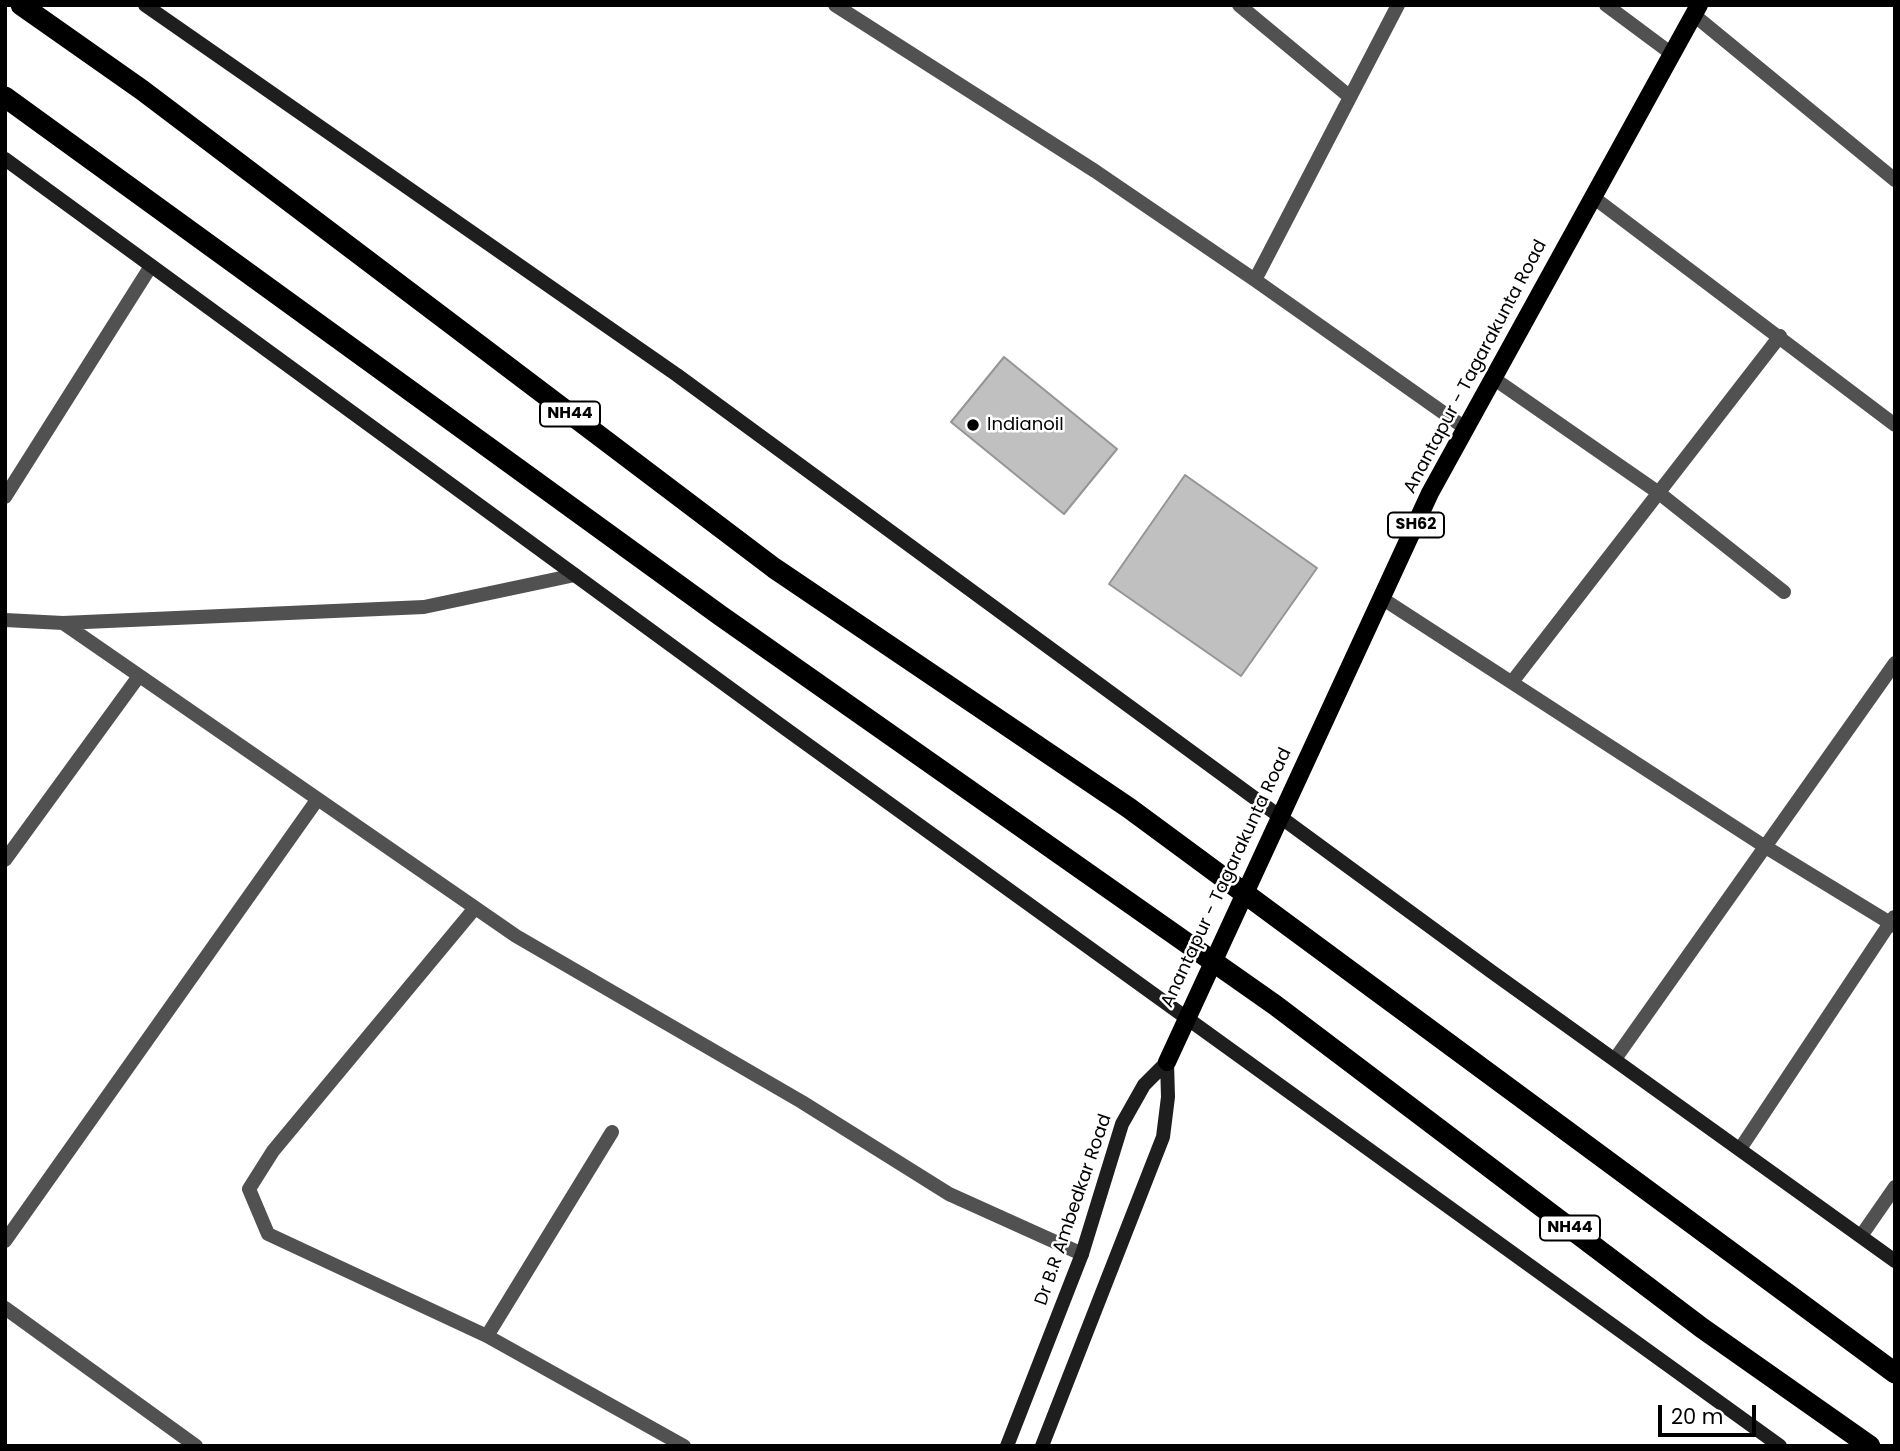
<!DOCTYPE html>
<style>
body{margin:0}
#map{position:relative;width:1900px;height:1451px;overflow:hidden;background:#fff;font-family:Poppins,sans-serif}
canvas{display:block}
.frame{position:absolute;inset:0;border:7px solid #000;pointer-events:none}
.scale{position:absolute;left:1658px;top:1405px;width:98px;height:32px;box-sizing:border-box;border:4px solid #000;border-top:0;padding-left:9px;font-size:21px;line-height:24px;white-space:nowrap;color:#000;-webkit-text-stroke:5px #fff;paint-order:stroke}
</style>
<div id="map">
<canvas width="1900" height="1451"></canvas>
<div class="frame"></div>
<div class="scale">20 m</div>
</div>
<script>
const context = document.querySelector('canvas').getContext('2d');
context.lineJoin = 'round';
function fill(path, color) { context.fillStyle = color; context.fill(path, 'evenodd'); }
const poly = rows => new Path2D(rows.map(r => 'M' + r).join(''));
function trace(path, color, width, dash) { context.strokeStyle = color; context.lineWidth = width; context.lineCap = dash ? 'butt' : 'round'; context.setLineDash(dash || []); context.stroke(path); }
function drawText(font, color, halo, rows, align = 'center') {
  context.font = font + ' Poppins,sans-serif'; context.lineWidth = 5; context.setLineDash([]); context.textBaseline = 'middle'; context.strokeStyle = halo; context.fillStyle = color; for (const [text, x, y, turn = 0] of rows) {
    context.save(); context.translate(x, y); context.rotate((+turn || 0) * Math.PI / 180); context.textAlign = isNaN(turn) ? turn : align; if (halo) context.strokeText(text, 0, 0); context.fillText(text, 0, 0); context.restore();
  }
}
const building = poly([
 [1004,357,1117,449,1064,514,951,422,1004,357],
 [1185,475,1317,568,1241,676,1109,584,1185,475]
]);
const street = poly([
 [835,5,1095,171,1255,280,1465,428],
 [1239,5,1350,97],
 [1606,5,1672,54],
 [1694,15,1895,180],
 [1593,197,1895,425],
 [1255,280,1398,5],
 [1493,378,1659,493,1784,592],
 [5,497,151,266],
 [1383,599,1764,846,1895,926],
 [5,620,63,623,424,607,575,575],
 [63,623,516,936,802,1102,949,1194,1082,1254],
 [1512,682,1780,336],
 [5,860,139,676],
 [475,908,273,1151,249,1189,268,1234,487,1336,684,1446],
 [1615,1059,1895,663],
 [1740,1149,1894,917],
 [1861,1236,1895,1187],
 [5,1241,317,800],
 [5,1308,196,1446],
 [487,1336,612,1132]
]);
const secondary = poly([
 [145,5,677,375,1492,972,1895,1261],
 [5,159,779,724,1780,1446],
 [1007,1446,1082,1254,1122,1124,1144,1085,1167,1062],
 [1042,1446,1163,1137,1168,1097,1167,1062]
]);
const primary = poly([
 [1167,1062,1430,493,1699,5]
]);
const highway = poly([
 [21,5,142,90,774,568,1129,808,1895,1373],
 [5,97,721,616,1275,1005,1702,1328,1870,1446]
]);
const markers = [
 [973,425,7,"#000"]
];
const shields = [
 [570,414,60],
 [1416,525,56],
 [1570,1228,60]
];
const shieldNames = [
 ["NH44",570,414],
 ["SH62",1416,525],
 ["NH44",1570,1228]
];
const streetNames = [
 ["Anantapur - Tagarakunta Road",1476,367,-62],
 ["Anantapur - Tagarakunta Road",1227,878,-65],
 ["Dr B.R Ambedkar Road",1074,1210,-71]
];
const poiNames = [
 ["Indianoil",987,425]
];
fill(building, '#c0c0c0');
trace(building, '#959595', 2);
trace(street, '#515151', 14);
trace(secondary, '#1e1e1e', 14);
trace(primary, '#000', 18);
trace(highway, '#000', 21);
for (const [x, y, r, color] of markers) { const dot = new Path2D(); dot.arc(x, y, r, 0, 2 * Math.PI); context.fillStyle = color; context.fill(dot); trace(dot, '#fff', 2.5); }
for (const [x, y, w] of shields) { const box = new Path2D(); box.roundRect(x - w / 2, y - 12.5, w, 25, 5); context.fillStyle = '#fff'; context.fill(box); trace(box, '#000', 2); }
drawText('bold 16px', '#000', null, shieldNames);
drawText('18px', '#000', '#fff', streetNames);
drawText('18px', '#000', '#fff', poiNames, 'left');
</script>
